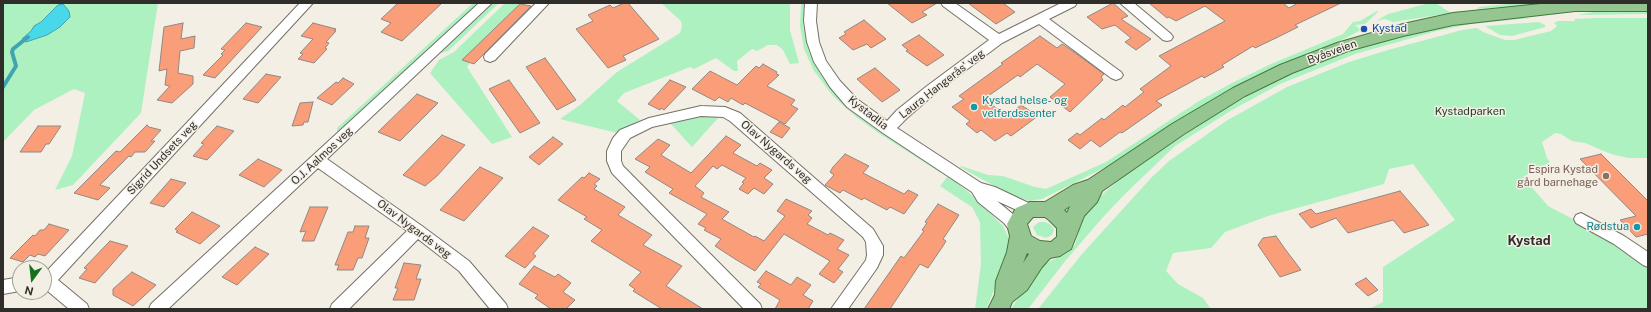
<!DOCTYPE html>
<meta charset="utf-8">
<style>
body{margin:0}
#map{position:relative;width:1651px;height:312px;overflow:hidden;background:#f3efe5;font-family:"Public Sans",sans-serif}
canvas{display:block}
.frame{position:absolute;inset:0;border:4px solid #302e2a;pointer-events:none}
.north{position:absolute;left:12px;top:260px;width:40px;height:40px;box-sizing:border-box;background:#f3efe5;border:1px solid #a5a29a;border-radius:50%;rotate:195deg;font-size:11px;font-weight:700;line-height:16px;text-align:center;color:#302e2a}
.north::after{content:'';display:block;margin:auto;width:14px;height:18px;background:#15711d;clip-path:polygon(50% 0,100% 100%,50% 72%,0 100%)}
</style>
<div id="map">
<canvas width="1651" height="312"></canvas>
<div class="frame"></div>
<div class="north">N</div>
</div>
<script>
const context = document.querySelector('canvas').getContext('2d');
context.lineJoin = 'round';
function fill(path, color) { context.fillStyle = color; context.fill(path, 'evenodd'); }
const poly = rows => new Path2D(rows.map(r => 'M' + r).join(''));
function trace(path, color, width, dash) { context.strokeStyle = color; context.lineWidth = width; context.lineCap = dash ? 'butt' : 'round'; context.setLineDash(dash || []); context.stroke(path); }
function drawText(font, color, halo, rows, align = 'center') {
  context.font = font + ' "Public Sans",sans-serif'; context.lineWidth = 3; context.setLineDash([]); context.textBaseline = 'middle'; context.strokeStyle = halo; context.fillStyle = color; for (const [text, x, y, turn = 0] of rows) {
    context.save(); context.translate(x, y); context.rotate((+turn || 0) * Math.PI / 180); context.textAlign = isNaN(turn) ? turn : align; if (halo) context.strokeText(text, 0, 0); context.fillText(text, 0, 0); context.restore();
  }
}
const green = poly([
 [3,3,158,3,141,113,73,185,55,190,72,156,85,93,74,89,34,110,3,142],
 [473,3,479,3,339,132,337,132,337,128],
 [493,3,499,3,448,51,438,54],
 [505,3,521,3,463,60,470,63,467,67,512,137,492,144,430,73,439,60,454,52],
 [661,3,790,3,790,30,799,63,790,64,783,50,777,45,768,45,757,51,752,49,737,61,738,71,734,71,716,58,694,69,690,67,624,93,617,101,640,120,617,133,560,119,580,105,617,72,680,33,682,26,681,21],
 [801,3,805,3,803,25,809,51,822,77,831,88,846,105,942,172,941,173,877,132,855,116,833,96,814,71,804,49,800,26],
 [1430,3,1437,4,1451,13,1393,22,1385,19,1376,21,1388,14],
 [1516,3,1550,3,1477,9,1479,7],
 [1648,10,1648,14,1577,15,1599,11],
 [1377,11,1378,12,1365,24,1355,25,1361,30,1340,41,1272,68,1240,84,1211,100,1110,165,1042,199,1029,201,1007,193,960,167,961,166,988,175,1003,176,1035,187,1046,189,1106,162,1199,101,1232,83,1271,64,1343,34,1353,22,1360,21],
 [1501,18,1531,18,1471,24,1437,31,1355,54,1280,84,1232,110,1175,146,1125,194,1105,215,1066,260,1028,309,1011,309,1035,272,1046,263,1066,254,1075,245,1082,219,1094,202,1120,179,1220,111,1277,80,1309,66,1369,45,1421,32],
 [1596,18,1648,18,1648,158,1628,158,1611,154,1585,143,1572,141,1561,134,1555,133,1542,142,1547,158,1550,162,1523,177,1548,206,1592,229,1648,265,1648,309,1369,309,1383,302,1383,267,1455,220,1413,164,1389,169,1384,184,1268,216,1225,232,1211,248,1173,253,1166,271,1178,284,1203,298,1211,309,1038,309,1082,254,1151,178,1169,161,1226,121,1287,87,1349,62,1388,50,1462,30,1477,28,1483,32,1505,40,1514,40,1551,31,1557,26,1554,23,1558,21,1575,21,1574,19],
 [1539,22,1545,25,1545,27,1512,36,1500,35,1485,26],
 [706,116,719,117,692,147,670,123],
 [948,176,966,190,990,213,1003,226,1010,241,1007,260,986,309,975,309,981,264,980,222,972,207,940,186],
 [1039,222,1045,222,1051,225,1054,230,1052,235,1046,238,1037,235,1033,227]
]);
const water = poly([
 [63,4,69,11,70,17,60,27,47,35,26,42,22,39,31,31,34,26,41,22,58,5,63,4]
]);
const stream = poly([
 [3,87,16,66,12,52,13,49,28,37]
]);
const building = poly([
 [398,3,442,3,402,41,381,32,391,23,381,19,398,3],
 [624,3,628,3,659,39,623,56,626,60,608,68,576,29,593,21,588,15,610,5,613,8,624,3],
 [887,3,937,3,922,12,927,15,912,23,887,3],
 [968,3,1003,3,1015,12,996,24,968,3],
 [1113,3,1128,16,1121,19,1151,39,1136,50,1125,42,1131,38,1115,25,1102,29,1087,17,1113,3],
 [1149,3,1283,3,1289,8,1298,3,1341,3,1295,25,1298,27,1278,37,1255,48,1253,46,1222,65,1224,67,1204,78,1202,76,1156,101,1162,105,1122,133,1120,132,1100,147,1091,140,1080,149,1068,140,1077,133,1080,135,1102,118,1104,120,1123,105,1125,107,1144,92,1140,89,1171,66,1159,56,1225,21,1205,6,1176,21,1169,17,1167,18,1149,3],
 [520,4,531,6,474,64,462,60,520,4],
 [864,20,886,39,871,48,867,44,853,50,839,38,846,34,844,32,864,20],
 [183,23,181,39,195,36,194,48,180,51,178,73,193,76,193,84,172,103,157,100,170,86,165,85,167,69,159,71,164,27,183,23],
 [246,23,262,27,215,78,203,75,223,55,221,54,225,50,221,49,246,23],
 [313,23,336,29,334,30,336,31,326,42,329,43,325,48,327,49,314,63,298,59,303,54,300,53,313,39,301,36,313,23],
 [919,35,944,55,927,66,906,51,908,50,902,45,919,35],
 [1040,36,1057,48,1062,44,1074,52,1104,74,1101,77,1103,80,1070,112,1050,97,1065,84,1037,64,1020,77,1018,75,984,99,1007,116,1021,105,1038,116,1011,136,1007,133,995,141,981,130,977,133,966,124,970,121,952,107,964,99,959,96,1003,64,1001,63,1040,36],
 [545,58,576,100,557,110,526,67,545,58],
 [763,64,777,72,776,74,779,75,767,86,795,100,791,105,798,109,785,124,745,103,743,105,731,98,728,102,719,97,715,101,692,89,710,71,737,85,756,66,759,68,763,64],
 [875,68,900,90,882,102,857,79,875,68],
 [266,74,281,77,258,103,243,99,266,74],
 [343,78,354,84,332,105,317,98,336,82,338,83,343,78],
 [509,80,540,123,520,133,489,89,509,80],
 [670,80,686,87,664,110,661,108,660,110,648,104,670,80],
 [417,94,438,103,400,141,378,132,417,94],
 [313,102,308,122,304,122,303,125,292,126,300,103,313,102],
 [779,122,790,128,782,138,770,132,779,122],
 [147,125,149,127,161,130,151,141,155,141,145,152,135,152,131,157,129,156,100,185,110,188,98,200,74,193,116,151,120,152,147,125],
 [38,126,61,126,49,144,46,144,41,152,20,152,38,126],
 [217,126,234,131,207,160,193,156,204,144,201,143,217,126],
 [442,135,465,145,437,176,425,186,403,175,442,135],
 [726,136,741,145,733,153,757,166,760,163,772,170,764,178,773,184,764,194,754,188,748,194,739,189,744,183,742,182,746,178,722,165,717,169,713,166,695,186,704,193,701,197,729,212,722,219,754,237,755,236,764,241,785,216,777,211,786,199,812,211,808,215,812,218,807,224,828,235,830,233,844,240,837,249,849,255,838,269,843,272,834,283,819,274,830,261,784,234,755,271,735,259,715,246,721,239,704,230,706,228,698,224,707,214,669,193,673,189,645,172,650,167,635,159,658,139,670,145,661,155,691,173,726,136],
 [553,137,563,144,539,165,529,157,553,137],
 [845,154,869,166,863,173,904,194,908,190,918,195,904,214,890,207,887,210,864,198,862,200,843,190,840,193,825,185,834,175,830,172,833,167,845,154],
 [1601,154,1648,201,1648,234,1636,237,1620,220,1636,216,1580,159,1601,154],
 [258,159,282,170,264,187,239,175,258,159],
 [480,167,503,178,464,221,440,210,480,167],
 [589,173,600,179,594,184,597,186,594,189,625,207,618,215,652,235,643,245,682,266,666,286,703,309,662,309,633,291,635,289,629,285,641,272,591,241,602,230,584,219,587,217,558,200,582,177,584,178,589,173],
 [171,179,186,183,164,207,150,203,171,179],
 [1400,191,1429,225,1404,233,1393,220,1348,233,1336,218,1311,228,1299,214,1311,209,1316,214,1400,191],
 [938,204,959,215,943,239,946,241,943,246,928,268,920,264,890,309,864,309,901,256,904,258,924,231,922,230,927,223,925,222,938,204],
 [310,207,328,207,314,241,302,241,306,231,300,232,310,207],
 [192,212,220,226,200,244,176,232,178,231,175,229,192,212],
 [49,224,69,230,45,256,38,254,35,257,30,255,23,262,10,258,33,235,35,236,40,230,44,230,49,224],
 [355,226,369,226,365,238,369,238,362,258,358,258,353,270,337,270,339,265,335,265,348,232,353,232,355,226],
 [533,227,549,236,533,254,536,256,525,268,505,256,533,227],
 [1276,236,1285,249,1301,270,1280,277,1258,245,1263,238,1276,236],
 [110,241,128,246,95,283,79,278,87,269,84,268,110,241],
 [255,247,269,254,237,285,222,277,255,247],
 [404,263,421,265,416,279,421,279,414,300,393,300,398,288,395,288,404,263],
 [534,266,555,277,558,274,571,283,563,292,575,300,566,309,551,309,535,298,538,295,519,284,534,266],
 [766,271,791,285,797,277,811,285,803,295,813,301,808,309,775,309,780,300,758,287,761,284,757,282,766,271],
 [132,272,156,285,133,306,113,295,113,289,132,272],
 [1366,278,1378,290,1368,296,1355,284,1366,278]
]);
const minor = poly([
 [300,3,313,3,58,280,87,304,89,309,69,309,44,288,44,274,300,3],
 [479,3,492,3,327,159,422,226,469,261,506,304,508,309,490,309,459,271,418,239,349,309,330,309,332,304,407,231,318,168,168,309,149,309,151,304,479,3],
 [536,3,549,3,495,60,490,62,485,60,484,57,485,54,536,3],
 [805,3,817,3,816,21,819,42,826,61,840,81,857,99,887,121,897,110,927,86,989,40,943,6,941,3,955,3,999,34,1061,3,1077,3,1075,6,1049,19,1121,72,1123,75,1121,78,1116,80,1111,78,1039,24,1002,43,937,92,907,118,897,128,981,183,995,187,1035,206,1037,210,1035,214,1030,216,997,201,1014,215,1023,226,1025,230,1023,234,1018,236,1013,234,1004,223,978,202,972,192,883,133,847,107,830,87,814,62,807,42,804,21,805,3],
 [1120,3,1134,3,1171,34,1173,37,1171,40,1167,41,1163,40,1120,3],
 [701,106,725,107,740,113,873,229,883,246,883,255,877,268,848,309,831,309,866,260,867,255,866,242,863,237,730,121,723,117,701,116,652,127,630,138,621,151,621,161,623,166,760,304,762,309,744,309,612,173,607,161,607,151,613,138,620,130,649,118,701,106],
 [1581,213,1624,236,1648,252,1648,267,1643,265,1614,244,1576,223,1574,219,1576,215,1581,213],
 [20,277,20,291,3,294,3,280,20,277]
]);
const major = poly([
 [1550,3,1648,3,1648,11,1575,11,1453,25,1403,36,1348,51,1292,73,1245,96,1184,134,1102,191,1097,202,1084,216,1071,249,1060,256,1050,258,1042,267,1027,290,1012,302,1009,309,988,309,995,295,996,281,1007,252,1010,236,1007,224,1016,208,1030,202,1045,202,1073,185,1088,180,1172,124,1233,88,1280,65,1337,43,1403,24,1453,13,1550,3],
 [1070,206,1068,211,1067,213,1064,210,1070,206],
 [1033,217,1045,217,1049,220,1057,228,1057,237,1051,242,1040,241,1031,236,1027,224,1033,217],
 [1027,253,1029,254,1023,263,1027,253]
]);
const markers = [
 [1364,29,4,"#1a4fb4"],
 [974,107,4,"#0f9aa8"],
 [1606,176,4,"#8d6e63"],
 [1637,227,4,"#0f9aa8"]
];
const transitNames = [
 ["Kystad",1372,29]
];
const streetNames = [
 ["Byåsveien",1332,52,-20],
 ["Laura Hangerås' veg",942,84,-38],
 ["Kystadlia",868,113,38],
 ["Olav Nygards veg",776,152,41],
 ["O.J. Aalmos veg",322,156,-43],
 ["Sigrid Undsets veg",162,158,-47],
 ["Olav Nygards veg",414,229,37]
];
const cultureNames = [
 ["Kystad helse- og",982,101],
 ["velferdssenter",982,114],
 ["Rødstua",1629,227,"right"]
];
const parkNames = [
 ["Kystadparken",1470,112]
];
const educationNames = [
 ["Espira Kystad",1598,170],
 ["gård barnehage",1598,183]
];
const quarterNames = [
 ["Kystad",1529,241]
];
fill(green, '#adf1c0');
fill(water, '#48d8e9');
trace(water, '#41a5b0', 1);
trace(stream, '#41a5b0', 4);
fill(building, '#fa9e79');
trace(building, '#928782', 1);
trace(minor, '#757168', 2);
trace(major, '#44783d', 2);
fill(minor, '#fff');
fill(major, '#95c691');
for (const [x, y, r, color] of markers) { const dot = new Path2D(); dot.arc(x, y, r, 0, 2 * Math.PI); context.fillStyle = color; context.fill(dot); trace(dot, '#f3efe5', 1.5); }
drawText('11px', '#164399', '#f3efe5', transitNames, 'left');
drawText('11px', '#302e2a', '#f3efe5', streetNames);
drawText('11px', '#0d838f', '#f3efe5', cultureNames, 'left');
drawText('11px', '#163a22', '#f3efe5', parkNames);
drawText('11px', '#785e54', '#f3efe5', educationNames, 'right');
drawText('bold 13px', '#302e2a', '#f3efe5', quarterNames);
</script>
